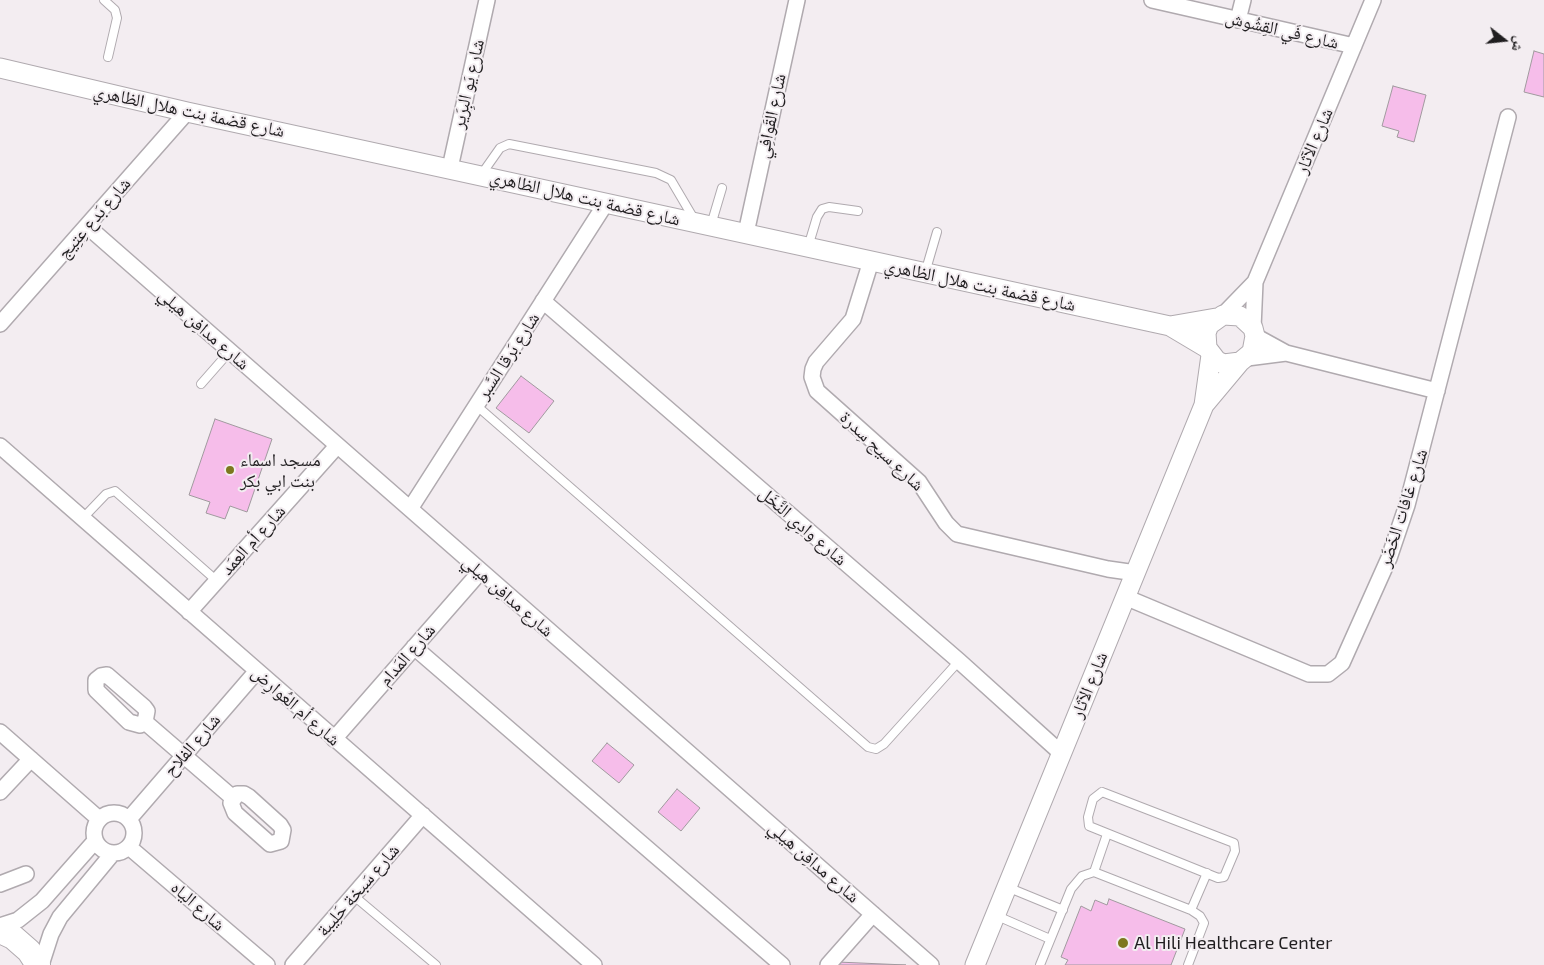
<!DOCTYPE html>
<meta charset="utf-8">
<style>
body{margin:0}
#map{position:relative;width:1544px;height:965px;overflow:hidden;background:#f3edf1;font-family:"Exo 2","Noto Naskh Arabic",sans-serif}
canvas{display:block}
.north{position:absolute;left:1479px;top:15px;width:50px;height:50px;-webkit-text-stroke:4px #f3edf1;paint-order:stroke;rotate:106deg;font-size:14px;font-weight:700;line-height:20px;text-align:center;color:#201e20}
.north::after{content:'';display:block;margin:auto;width:18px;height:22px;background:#201e20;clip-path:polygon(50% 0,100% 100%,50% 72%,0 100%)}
</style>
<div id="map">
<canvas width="1544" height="965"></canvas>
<div class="north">ش</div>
</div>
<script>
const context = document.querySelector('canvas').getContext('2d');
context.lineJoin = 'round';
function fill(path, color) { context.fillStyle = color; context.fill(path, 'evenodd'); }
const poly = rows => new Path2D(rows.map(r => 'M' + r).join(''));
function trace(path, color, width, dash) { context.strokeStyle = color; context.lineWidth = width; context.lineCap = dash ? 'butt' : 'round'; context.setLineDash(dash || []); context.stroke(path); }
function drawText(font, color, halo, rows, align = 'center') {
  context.font = font + ' "Exo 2","Noto Naskh Arabic",sans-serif'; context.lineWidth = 4; context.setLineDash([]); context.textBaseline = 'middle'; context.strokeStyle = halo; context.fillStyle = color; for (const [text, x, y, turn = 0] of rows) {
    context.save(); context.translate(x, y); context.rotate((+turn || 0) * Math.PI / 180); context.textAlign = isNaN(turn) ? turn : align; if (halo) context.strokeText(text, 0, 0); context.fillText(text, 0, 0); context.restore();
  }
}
const building = poly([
 [1534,51,1544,54,1544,97,1524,92,1534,51],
 [1393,86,1426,95,1414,142,1397,137,1399,131,1382,126,1393,86],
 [521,376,554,401,529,433,496,408,521,376],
 [215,419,272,439,247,512,230,506,225,519,206,513,210,502,189,495,215,419],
 [607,743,634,765,619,783,592,761,607,743],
 [677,789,700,808,681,831,658,812,677,789],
 [1109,899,1185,929,1171,965,1065,965,1068,960,1061,957,1081,906,1091,911,1095,900,1107,905,1109,899],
 [837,962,906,965,837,965,837,962]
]);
const service = poly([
 [104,0,115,10,117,18,108,57],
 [481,175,500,148,509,144,656,173,671,180,694,219],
 [711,225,722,188],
 [808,247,817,217,822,209,829,207,858,211],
 [925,273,937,232],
 [201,384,230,351],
 [477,406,868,747,876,749,884,744,959,661],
 [83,518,106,494,115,491,217,581],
 [1102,792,1234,843,1235,851,1224,877,1218,878,1089,826,1088,817,1093,799,1102,792],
 [1094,872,1107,834],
 [1007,887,1063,910],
 [354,896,436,965],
 [1191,910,1207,873],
 [995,915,1050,939],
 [1040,965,1071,889,1082,876,1094,872,1191,910,1200,916,1204,923,1188,965]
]);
const minor = poly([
 [1152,0,1354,46],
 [1238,20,1243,0],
 [450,168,487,0],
 [87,226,931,965],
 [746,233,797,0],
 [871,261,853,319,816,362,813,369,812,377,817,391,919,482,946,523,957,534,1108,569,1136,573],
 [543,301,959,661,1061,753],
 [1223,315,1255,282],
 [0,324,187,112],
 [1253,328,1255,282,1373,0],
 [1255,336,1286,353,1437,391],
 [1247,358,1286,353],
 [0,446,594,965],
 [410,509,606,203],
 [1125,597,1309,674,1328,674,1342,663,1389,558,1407,505,1508,117],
 [189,612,337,446],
 [414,647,782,965],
 [107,675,144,707,147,711,145,722,140,725,129,722,96,690,96,680,101,676,107,675],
 [145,722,233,798],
 [0,732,99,819],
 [334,739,480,572],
 [0,792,31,759],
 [237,794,244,794,249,797,280,825,283,830,281,841,270,844,235,813,231,803,237,794],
 '94 833a20 20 0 1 1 40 0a20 20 0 1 1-40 0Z',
 [129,819,256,672],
 [129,847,267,965],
 [0,884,26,874],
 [0,926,18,920,42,901,95,841],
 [41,965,51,934,60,917,113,853],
 [293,965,423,815],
 [828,965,873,914]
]);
const tertiary = poly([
 [0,68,187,112,1170,326,1207,348,1217,361,1224,364,1240,362,1252,352,1255,336,1253,328,1240,316,1223,315,1209,325,1206,333,1207,348],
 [1170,326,1216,318],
 [1204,405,1240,362],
 [975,965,1204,405,1211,355]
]);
const trunk = poly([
 [0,931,13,937,29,951,38,965]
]);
const markers = [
 [230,470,5,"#7c781d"],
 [1123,943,6,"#7c781d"]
];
const streetNames = [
 ["شارع فَي القِشُوش",1282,30,13],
 ["شارع يَو البِرَير",468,84,-77],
 ["شارع قضمة بنت هلال الظاهري",189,111,12],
 ["شارع القَوافِي",771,116,-78],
 ["شارع الآثار",1314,141,-67],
 ["شارع قضمة بنت هلال الظاهري",585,198,13],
 ["شارع بَدع عِتِيج",94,218,-49],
 ["شارع قضمة بنت هلال الظاهري",980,285,12],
 ["شارع مدافِن هيلي",204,329,41],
 ["شارع بَرقا السَّبر",508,356,-57],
 ["شارع سيح سِدرة",882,451,43],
 ["شارع غافات الخَضَر",1403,508,-72],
 ["شارع وادِي النَّخَل",803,526,41],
 ["شارع أم العِمَد",253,540,-48],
 ["شارع مدافِن هيلي",508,596,41],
 ["شارع المَدام",407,655,-49],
 ["شارع الآثار",1089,685,-68],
 ["شارع أم العُوارِض",296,706,41],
 ["شارع الفلاح",192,745,-49],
 ["شارع مدافِن هيلي",814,862,41],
 ["شارع سَبخة حَلِيبة",358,890,-49],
 ["شارع الياه",198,906,41]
];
const poiNames = [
 ["مسجد اسماء",240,460],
 ["بنت ابي بكر",240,481],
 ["Al Hili Healthcare Center",1134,943]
];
fill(building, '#f6bdea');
trace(building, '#a09a9e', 1);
trace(service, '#b0aaaf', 10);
trace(minor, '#b0aaaf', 18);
trace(tertiary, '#b0aaaf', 21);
trace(trunk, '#b0aaaf', 26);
trace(service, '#fff', 8);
trace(minor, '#fff', 15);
trace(tertiary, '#fff', 19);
trace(trunk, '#fff', 24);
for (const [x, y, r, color] of markers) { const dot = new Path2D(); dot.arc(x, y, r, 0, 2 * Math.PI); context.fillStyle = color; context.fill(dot); trace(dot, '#f3edf1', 2); }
drawText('18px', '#201e20', '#f3edf1', streetNames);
drawText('18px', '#201e20', '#f3edf1', poiNames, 'left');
</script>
